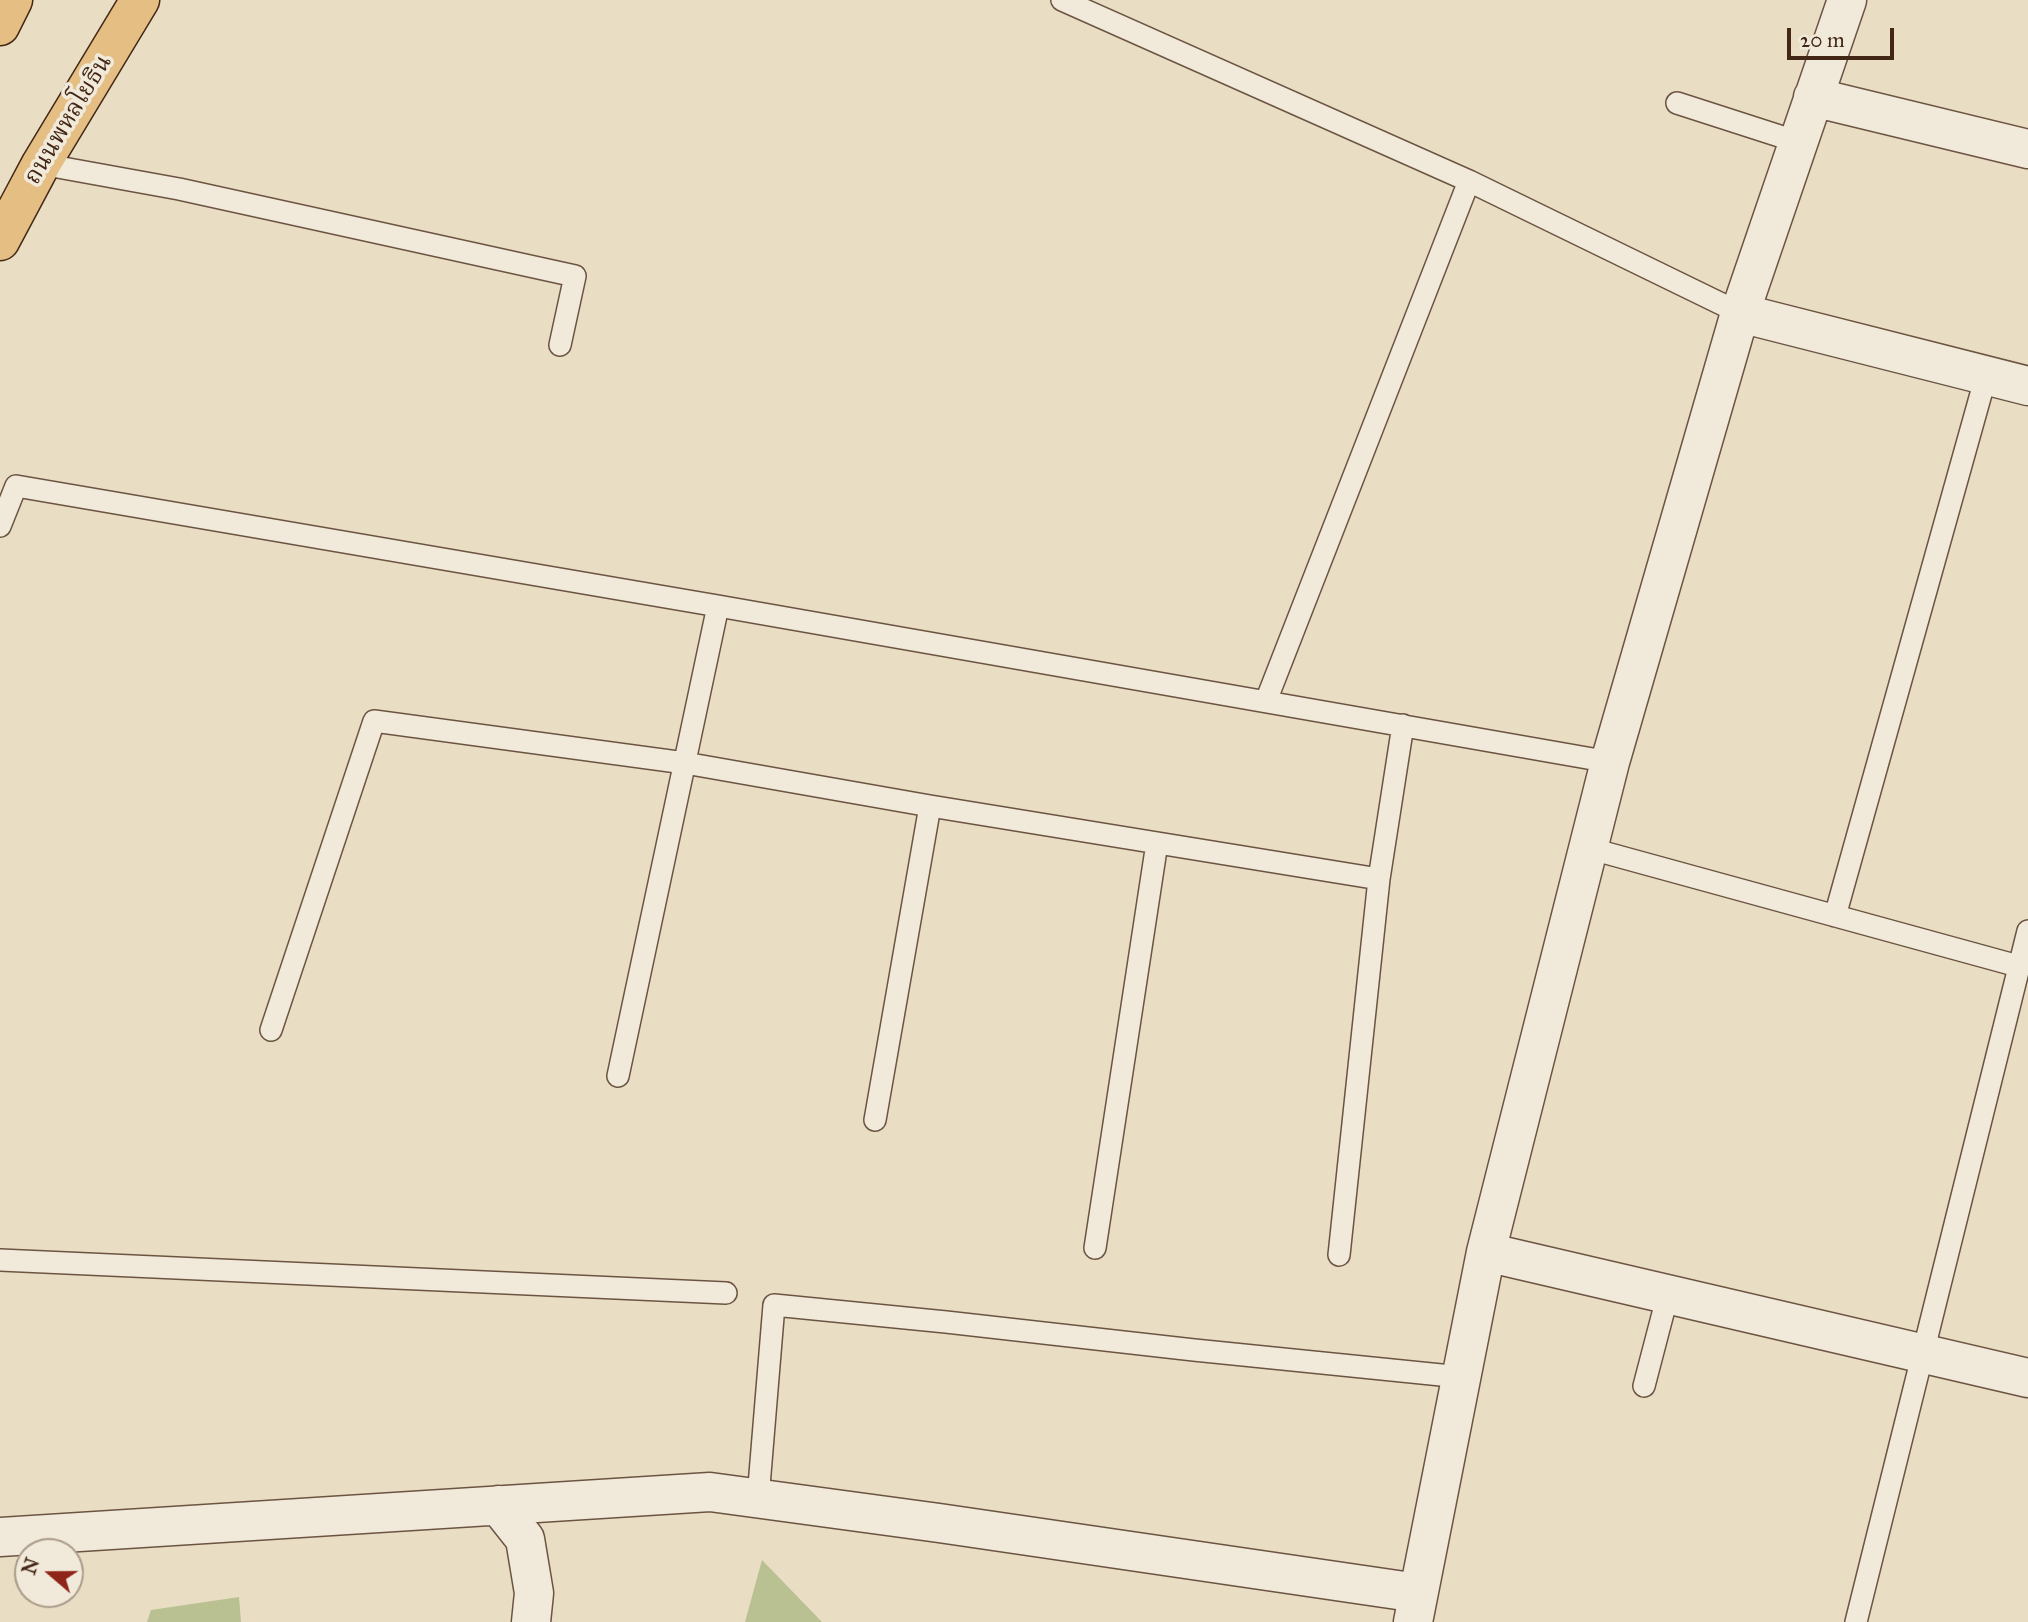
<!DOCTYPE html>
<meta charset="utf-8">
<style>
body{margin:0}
#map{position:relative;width:2028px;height:1622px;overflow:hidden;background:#e9ddc4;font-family:"IM FELL Great Primer",serif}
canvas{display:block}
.north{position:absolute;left:14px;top:1538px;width:70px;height:70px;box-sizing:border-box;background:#f1e9d9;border:2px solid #ab9b8b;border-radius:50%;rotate:290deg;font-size:19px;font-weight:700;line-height:28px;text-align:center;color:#432716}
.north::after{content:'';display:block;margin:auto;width:24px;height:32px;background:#8f2418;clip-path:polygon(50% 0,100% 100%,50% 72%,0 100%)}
.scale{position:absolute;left:1787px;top:28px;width:107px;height:32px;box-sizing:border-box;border:4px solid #432716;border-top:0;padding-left:9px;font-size:21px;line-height:24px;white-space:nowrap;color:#432716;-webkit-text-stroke:5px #f1e9d9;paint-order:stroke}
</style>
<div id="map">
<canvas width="2028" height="1622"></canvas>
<div class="north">N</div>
<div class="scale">20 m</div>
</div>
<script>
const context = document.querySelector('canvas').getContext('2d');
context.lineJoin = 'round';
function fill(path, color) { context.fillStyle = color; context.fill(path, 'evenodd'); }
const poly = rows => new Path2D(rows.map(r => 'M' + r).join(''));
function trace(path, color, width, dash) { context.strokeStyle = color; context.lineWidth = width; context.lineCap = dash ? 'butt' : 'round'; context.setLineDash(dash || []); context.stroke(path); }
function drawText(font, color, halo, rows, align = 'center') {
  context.font = font + ' "IM FELL Great Primer","Noto Serif Thai",serif'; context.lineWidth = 7; context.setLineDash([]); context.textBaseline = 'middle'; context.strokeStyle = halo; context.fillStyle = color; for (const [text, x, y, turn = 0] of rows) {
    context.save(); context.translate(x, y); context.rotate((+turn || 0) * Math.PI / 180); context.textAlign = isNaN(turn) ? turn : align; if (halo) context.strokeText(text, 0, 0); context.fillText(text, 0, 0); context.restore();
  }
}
const green = poly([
 [762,1560,822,1622,745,1622],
 [239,1597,241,1622,147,1622,151,1610]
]);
const service = poly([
 [1062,0,1469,181,1740,313],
 [1677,103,1798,142],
 [41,164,179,189,575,276,560,345],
 [0,526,16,486,718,606,1610,762],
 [1266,701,1469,181],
 [1588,848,2018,966],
 [1835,916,1986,376],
 [271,1030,374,721,685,763,930,806,1379,879],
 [618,1076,718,606],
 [875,1120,930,806],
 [1095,1248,1157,843],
 [1339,1255,1379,879,1403,725],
 [0,1260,726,1293],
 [1644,1386,1668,1294],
 [758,1498,774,1305,946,1322,1194,1350,1461,1377],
 [1856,1622,2028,931]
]);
const minor = poly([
 [1813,97,2028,149],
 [1740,313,2028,386],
 [1486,1252,2028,1378],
 [498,1505,525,1539,534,1593,531,1622],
 [0,1537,710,1492,939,1523,1418,1593],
 [1413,1622,1486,1252,1610,762,1740,313,1847,0]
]);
const primary = poly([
 [0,26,13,0],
 [0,241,41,164,140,0]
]);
const streetNames = [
 ["ถนนพหลโยธิน",69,120,-59]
];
fill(green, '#b9c092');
trace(service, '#6c5442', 24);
trace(minor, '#6c5442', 41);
trace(primary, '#432716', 41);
trace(service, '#f1e9d9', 21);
trace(minor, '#f1e9d9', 38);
trace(primary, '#e4be82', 38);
drawText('24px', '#432716', '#f1e9d9', streetNames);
</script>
